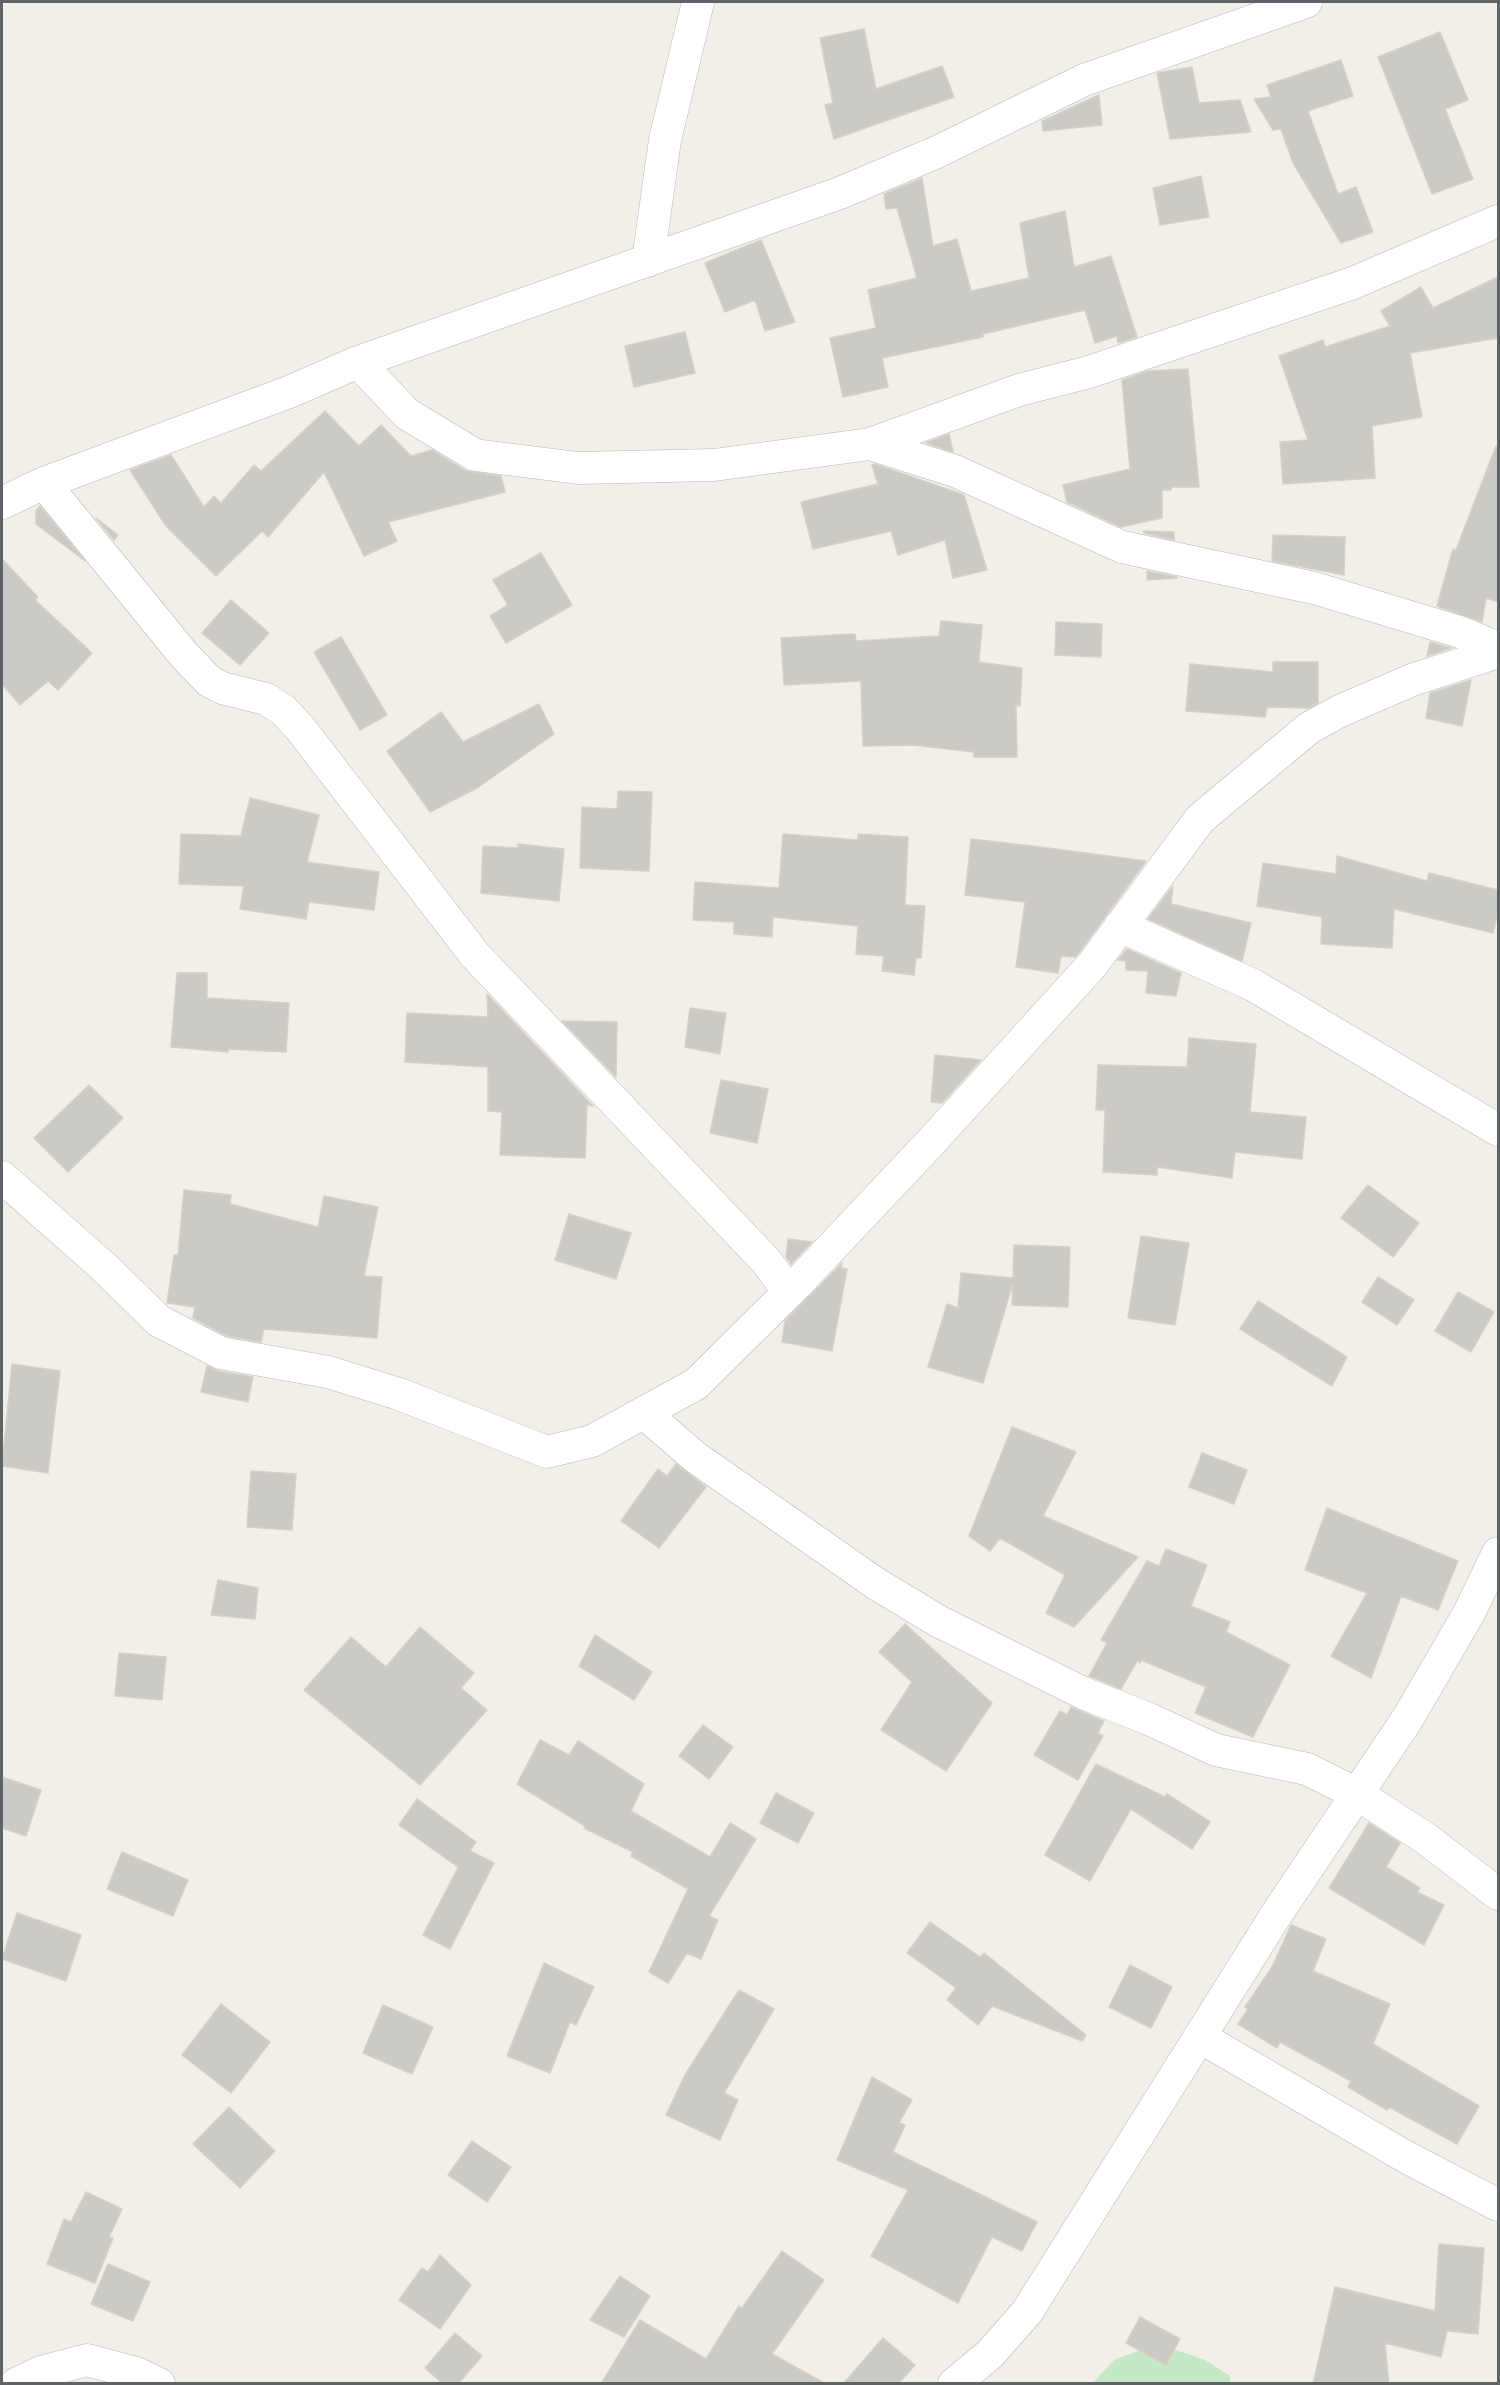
<!DOCTYPE html>
<style>
body{margin:0}
#map{position:relative;width:1500px;height:2385px;overflow:hidden;background:#f1efe8;font-family:"Space Grotesk",sans-serif}
canvas{display:block}
.frame{position:absolute;inset:0;border:3px solid #5f6368;pointer-events:none}
</style>
<div id="map">
<canvas width="1500" height="2385"></canvas>
<div class="frame"></div>
</div>
<script>
const context = document.querySelector('canvas').getContext('2d');
context.lineJoin = 'round';
function fill(path, color) { context.fillStyle = color; context.fill(path, 'evenodd'); }
const poly = rows => new Path2D(rows.map(r => 'M' + r).join(''));
function trace(path, color, width, dash) { context.strokeStyle = color; context.lineWidth = width; context.lineCap = dash ? 'butt' : 'round'; context.setLineDash(dash || []); context.stroke(path); }
const green = poly([
 [1170,2348,1205,2360,1230,2376,1230,2383,1092,2384,1114,2360,1141,2350]
]);
const building = poly([
 [864,29,876,89,942,66,954,97,834,139,825,105,833,103,820,38,864,29],
 [1440,32,1468,100,1445,109,1473,179,1432,194,1378,57,1440,32],
 [1341,60,1353,96,1308,111,1338,194,1356,187,1373,232,1341,243,1293,163,1281,129,1273,130,1254,99,1271,97,1267,85,1341,60],
 [1192,67,1199,103,1240,100,1251,132,1170,139,1157,73,1192,67],
 [1099,95,1102,125,1043,131,1042,121,1099,95],
 [1201,176,1209,217,1160,225,1153,188,1201,176],
 [922,178,933,246,957,239,971,291,1029,278,1020,223,1065,211,1074,267,1111,256,1137,337,1118,343,1117,336,1095,343,1085,310,983,334,983,337,882,358,888,387,843,397,830,338,876,328,868,290,917,278,897,208,886,209,884,194,922,178],
 [761,240,795,322,765,331,755,300,725,312,705,263,761,240],
 [1498,277,1498,338,1410,353,1422,417,1372,426,1375,478,1283,484,1280,442,1308,440,1279,356,1323,340,1325,347,1390,326,1381,311,1421,287,1433,308,1498,277],
 [685,332,695,373,634,387,625,346,685,332],
 [1188,369,1199,487,1171,487,1171,490,1162,490,1162,518,1121,527,1067,502,1063,485,1130,469,1122,380,1148,371,1188,369],
 [325,411,359,446,381,425,411,456,432,450,466,471,501,476,505,492,388,522,397,541,364,556,324,472,268,537,262,531,216,576,166,526,130,470,171,455,204,507,214,496,221,503,254,465,261,471,325,411],
 [949,434,953,452,926,443,949,434],
 [1496,446,1498,447,1498,602,1486,598,1482,622,1437,606,1453,549,1456,550,1496,446],
 [875,464,964,495,987,570,953,578,945,540,898,555,891,531,813,549,801,502,878,484,872,465,875,464],
 [40,506,85,561,36,524,36,511,40,506],
 [96,518,118,535,114,540,96,518],
 [1144,531,1174,532,1174,540,1144,533,1144,531],
 [1273,535,1345,537,1344,575,1272,561,1273,535],
 [541,553,572,605,506,643,490,616,508,605,493,580,541,553],
 [2,559,38,597,35,600,92,653,58,690,48,681,20,705,2,684,2,559],
 [1147,571,1177,577,1177,578,1147,580,1147,571],
 [231,600,269,633,240,665,202,633,231,600],
 [941,621,982,625,979,662,1022,668,1020,706,1016,705,1017,757,974,757,974,752,914,745,863,746,861,681,784,685,781,638,855,634,856,641,939,636,941,621],
 [1056,622,1102,624,1101,657,1055,655,1056,622],
 [341,637,387,715,360,730,314,652,341,637],
 [1430,642,1451,648,1427,656,1430,642],
 [1273,662,1318,662,1318,703,1309,708,1267,707,1265,717,1186,711,1190,664,1273,672,1273,662],
 [1471,680,1462,726,1426,718,1430,693,1471,680],
 [539,704,554,734,477,788,430,812,387,751,441,712,463,742,539,704],
 [618,791,652,792,649,871,580,868,582,807,617,809,618,791],
 [250,798,319,815,307,862,379,872,374,910,309,902,306,919,240,909,244,886,179,884,181,834,241,836,250,798],
 [783,834,858,840,858,834,908,837,905,905,925,906,921,958,916,958,914,975,882,971,884,956,856,954,858,926,773,917,772,937,734,934,734,922,693,920,695,882,779,888,783,834],
 [971,839,1040,847,1146,861,1078,954,1075,957,1061,956,1058,973,1016,967,1025,902,965,895,971,839],
 [518,844,564,849,559,901,481,893,483,846,518,848,518,844],
 [1337,856,1427,881,1429,873,1498,890,1498,912,1493,933,1394,909,1392,948,1321,944,1322,917,1257,906,1263,863,1336,874,1337,856],
 [1173,886,1171,904,1251,923,1242,961,1148,919,1173,886],
 [1127,949,1181,973,1176,996,1146,993,1148,971,1126,970,1126,961,1118,960,1127,949],
 [177,973,207,973,207,998,289,1003,286,1052,228,1049,228,1052,171,1047,177,973],
 [487,994,593,1106,587,1105,585,1158,500,1155,502,1112,488,1111,488,1067,405,1062,407,1013,488,1017,487,994],
 [690,1008,726,1013,720,1054,685,1047,690,1008],
 [562,1021,617,1022,616,1077,562,1021],
 [1189,1038,1256,1044,1250,1112,1306,1117,1302,1159,1235,1152,1232,1178,1157,1167,1157,1175,1103,1172,1105,1110,1096,1110,1098,1065,1187,1067,1189,1038],
 [935,1055,981,1060,942,1103,931,1102,935,1055],
 [721,1080,768,1089,757,1143,710,1133,721,1080],
 [89,1085,123,1118,68,1172,34,1138,89,1085],
 [1368,1185,1419,1223,1393,1257,1341,1218,1368,1185],
 [184,1190,231,1195,230,1204,318,1227,324,1196,378,1207,364,1276,382,1277,377,1338,264,1329,261,1342,227,1336,193,1318,195,1307,167,1303,174,1255,178,1255,184,1190],
 [569,1214,631,1233,616,1279,555,1260,569,1214],
 [1141,1236,1189,1243,1175,1325,1128,1318,1141,1236],
 [788,1239,812,1242,791,1264,786,1257,788,1239],
 [1014,1245,1070,1247,1068,1307,1012,1305,1013,1283,983,1383,928,1367,947,1304,958,1308,961,1273,1013,1278,1014,1245],
 [842,1263,841,1268,847,1269,832,1351,782,1342,785,1321,842,1263],
 [1378,1277,1414,1300,1397,1325,1362,1302,1378,1277],
 [1458,1292,1494,1312,1471,1352,1435,1331,1458,1292],
 [1258,1301,1347,1357,1332,1386,1240,1329,1258,1301],
 [12,1364,60,1371,48,1473,2,1466,12,1364],
 [207,1366,218,1371,253,1377,248,1402,201,1392,207,1366],
 [1012,1427,1076,1452,1043,1516,1138,1557,1074,1627,1046,1613,1065,1575,1000,1538,990,1551,969,1536,1012,1427],
 [1202,1453,1247,1470,1234,1504,1189,1487,1202,1453],
 [676,1464,706,1487,659,1548,621,1521,658,1469,667,1476,676,1464],
 [251,1471,296,1474,292,1530,247,1527,251,1471],
 [1327,1508,1458,1561,1438,1610,1401,1596,1371,1678,1331,1656,1367,1593,1305,1570,1327,1508],
 [1166,1549,1207,1565,1191,1606,1230,1622,1226,1632,1290,1665,1253,1737,1195,1713,1206,1687,1141,1660,1140,1663,1137,1661,1121,1689,1089,1676,1107,1643,1101,1640,1147,1561,1159,1566,1166,1549],
 [218,1580,258,1588,255,1619,211,1615,218,1580],
 [905,1624,992,1703,946,1771,881,1730,912,1682,879,1652,905,1624],
 [420,1627,474,1673,461,1688,487,1710,420,1785,304,1690,351,1637,386,1667,420,1627],
 [595,1635,652,1672,634,1700,579,1666,595,1635],
 [119,1653,166,1657,162,1700,115,1696,119,1653],
 [1071,1707,1104,1721,1098,1733,1103,1736,1078,1780,1034,1755,1060,1711,1067,1715,1071,1707],
 [703,1725,733,1747,709,1779,679,1756,703,1725],
 [540,1740,569,1755,578,1741,644,1784,631,1811,710,1857,730,1823,756,1839,709,1916,718,1920,701,1959,687,1953,668,1983,649,1972,688,1889,631,1856,633,1852,584,1828,585,1826,517,1784,540,1740],
 [1096,1764,1165,1797,1167,1794,1210,1822,1192,1849,1131,1809,1090,1881,1045,1855,1096,1764],
 [2,1777,41,1790,26,1836,2,1828,2,1777],
 [776,1793,814,1813,798,1843,760,1823,776,1793],
 [417,1799,476,1842,470,1851,494,1863,450,1949,423,1935,461,1862,458,1867,399,1825,417,1799],
 [1369,1823,1400,1843,1386,1867,1420,1888,1417,1892,1444,1905,1424,1945,1329,1888,1369,1823],
 [122,1852,188,1880,173,1916,107,1889,122,1852],
 [17,1913,81,1935,66,1981,2,1959,17,1913],
 [930,1922,980,1957,984,1953,1086,2035,1082,2041,992,2006,978,2025,947,2000,956,1988,907,1953,930,1922],
 [1291,1925,1326,1939,1313,1971,1390,2004,1373,2044,1479,2106,1457,2144,1389,2107,1387,2110,1348,2087,1351,2081,1280,2042,1277,2048,1238,2024,1248,2009,1245,2007,1272,1967,1291,1925],
 [544,1963,594,1987,576,2025,570,2022,550,2073,507,2056,544,1963],
 [1130,1965,1172,1987,1151,2028,1109,2007,1130,1965],
 [739,1990,774,2009,724,2093,738,2100,720,2140,666,2115,685,2075,739,1990],
 [221,2004,270,2042,231,2093,182,2055,221,2004],
 [383,2005,433,2027,412,2074,363,2053,383,2005],
 [872,2077,912,2100,899,2123,905,2125,893,2152,1037,2222,1022,2251,992,2237,958,2303,871,2256,908,2190,837,2160,872,2077],
 [229,2107,275,2151,240,2188,193,2144,229,2107],
 [472,2141,511,2167,487,2202,448,2175,472,2141],
 [86,2192,122,2209,109,2237,113,2238,95,2283,47,2264,64,2219,71,2222,86,2192],
 [1439,2244,1484,2248,1478,2334,1447,2331,1441,2357,1385,2343,1389,2384,1313,2384,1335,2287,1435,2311,1439,2244],
 [782,2251,824,2280,772,2354,826,2384,601,2384,640,2320,706,2359,739,2306,742,2308,782,2251],
 [440,2255,471,2285,440,2329,399,2300,422,2268,428,2272,440,2255],
 [108,2264,150,2282,133,2321,91,2304,108,2264],
 [620,2276,650,2296,624,2337,590,2320,620,2276],
 [1140,2317,1180,2339,1166,2365,1126,2343,1140,2317],
 [455,2333,482,2356,458,2384,443,2384,425,2368,455,2333],
 [883,2338,915,2365,898,2384,843,2384,883,2338]
]);
const street = poly([
 [648,261,665,140,698,2],
 [358,362,407,414,475,455,578,468,714,465,870,444,955,471,1122,547,1314,588,1460,632,1498,648],
 [870,444,1019,390,1089,372,1353,283,1498,221],
 [44,483,184,655,209,681,222,688,266,699,283,710,300,728,475,955,766,1261,789,1292],
 [2,503,44,483,289,392,358,362,840,193,937,152,1084,80,1306,2],
 [1120,926,1253,985,1498,1130],
 [2,1177,105,1268,159,1321,221,1353,328,1372,399,1394,547,1452,592,1441,696,1384,797,1284,931,1142,1092,965,1200,819,1309,728,1340,711,1412,680,1498,652],
 [644,1413,695,1457,875,1583,938,1621,1083,1693,1149,1719,1216,1750,1307,1769,1357,1794,1425,1838,1498,1894],
 [1200,2037,1406,2157,1498,2205],
 [16,2384,41,2372,87,2360,136,2373,159,2384],
 [954,2384,990,2354,1027,2312,1276,1915,1408,1718,1469,1613,1498,1553]
]);
fill(green, '#c5e8c5');
fill(building, '#cccac5');
trace(building, '#d6d1c6', 1.5);
trace(street, '#b5b8bc', 33);
trace(street, '#fff', 32);
</script>
